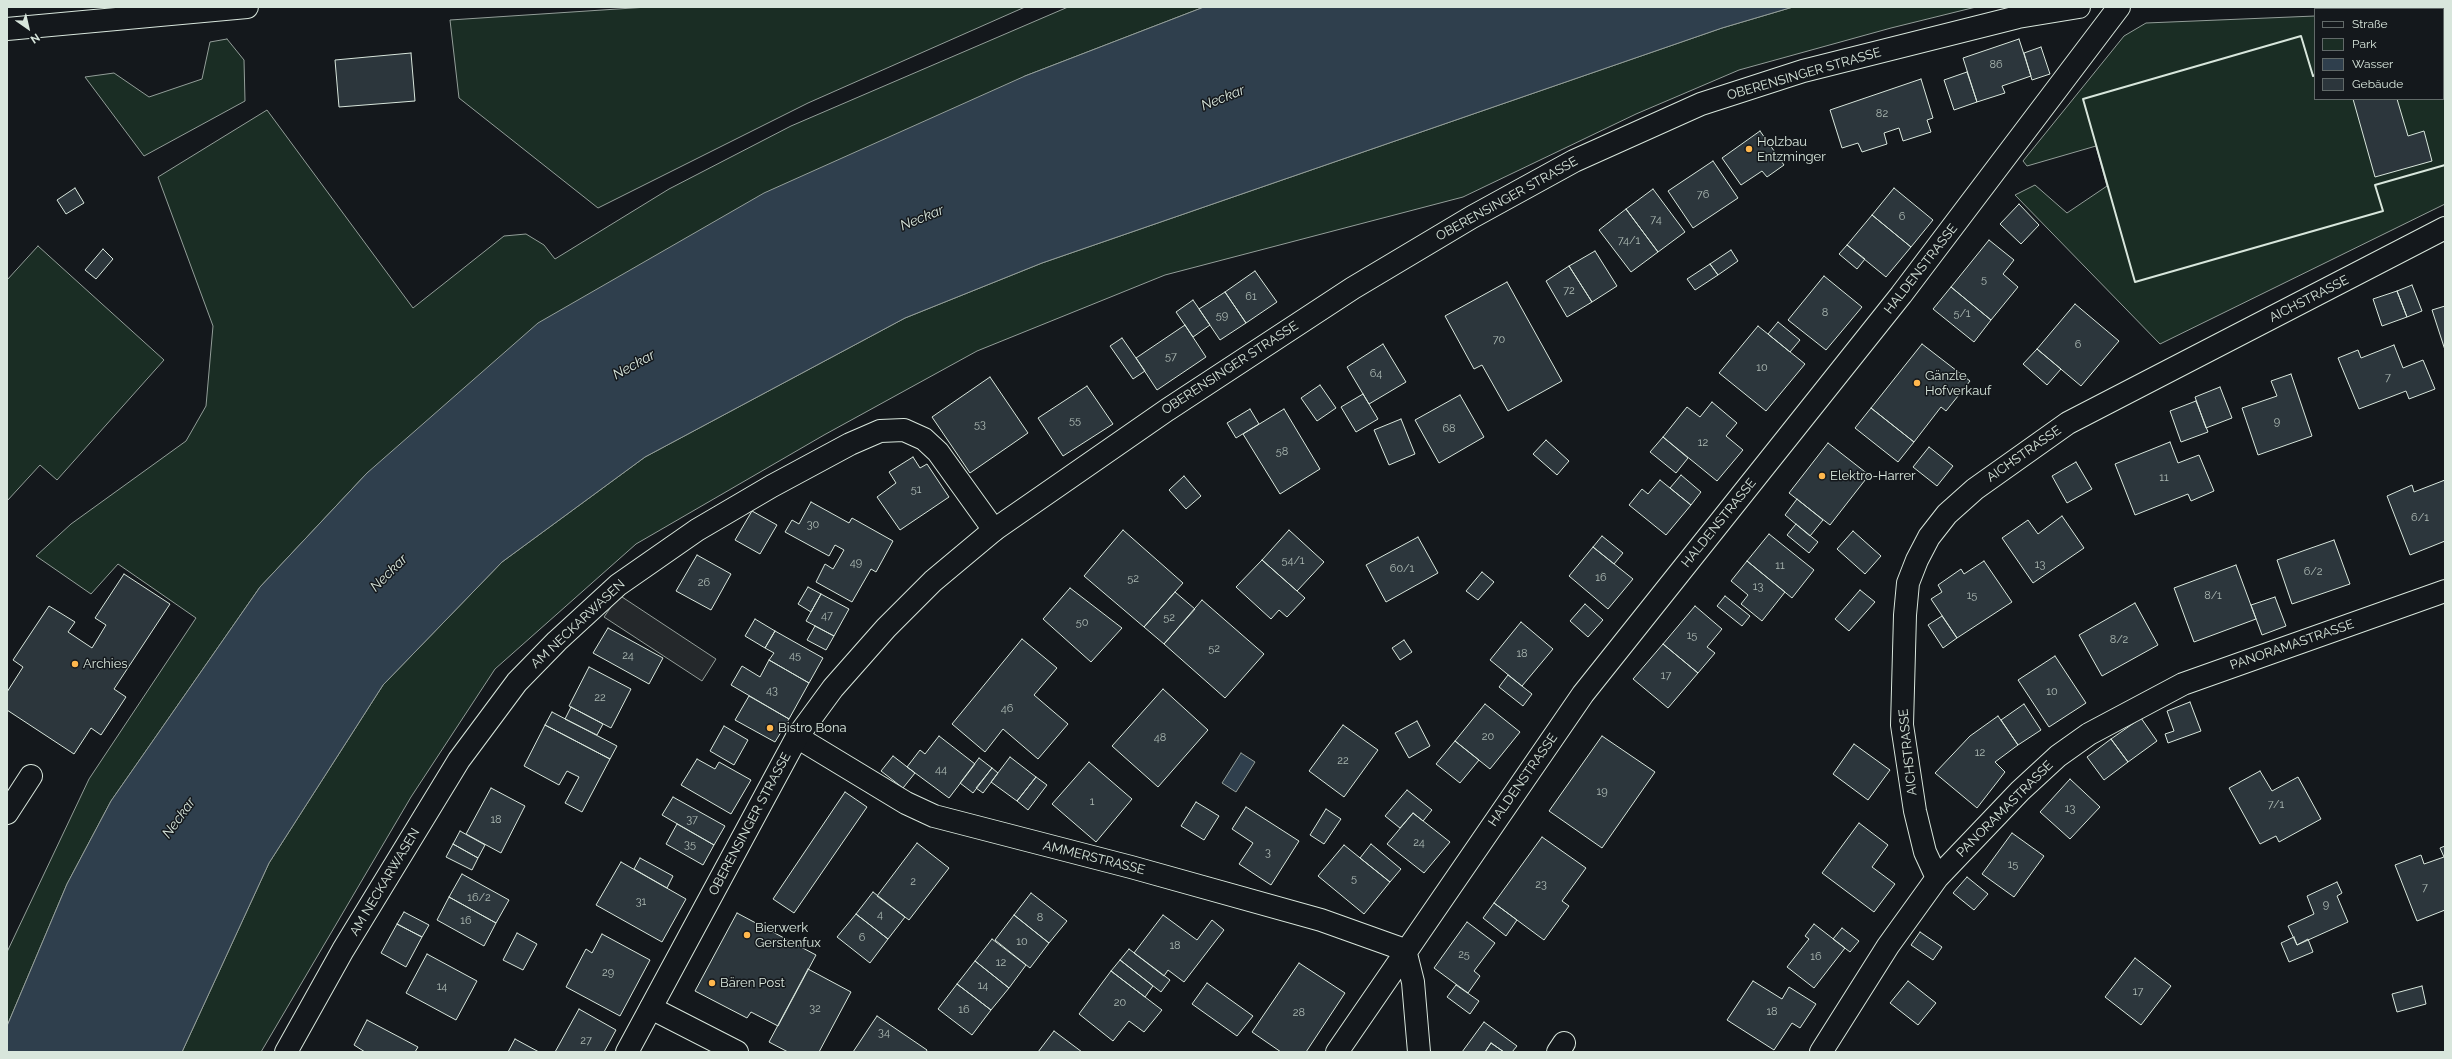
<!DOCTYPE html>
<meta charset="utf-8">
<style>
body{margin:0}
#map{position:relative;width:2452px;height:1059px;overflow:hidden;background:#14181c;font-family:Raleway,sans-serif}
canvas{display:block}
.frame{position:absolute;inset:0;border:8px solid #d8e6dc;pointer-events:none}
.legend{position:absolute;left:2314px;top:8px;width:130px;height:92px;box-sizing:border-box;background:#14181c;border:1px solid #626a69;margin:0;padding:5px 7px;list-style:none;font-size:12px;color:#d8e6dc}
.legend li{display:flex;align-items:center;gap:8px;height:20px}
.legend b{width:20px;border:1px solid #626a69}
.north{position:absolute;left:8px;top:8px;width:40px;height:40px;-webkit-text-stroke:3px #14181c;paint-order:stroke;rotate:146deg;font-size:11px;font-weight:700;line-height:16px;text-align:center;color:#d8e6dc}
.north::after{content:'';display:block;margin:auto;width:14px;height:18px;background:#d8e6dc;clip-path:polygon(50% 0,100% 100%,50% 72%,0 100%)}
</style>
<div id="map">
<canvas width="2452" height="1059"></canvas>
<div class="frame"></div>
<ul class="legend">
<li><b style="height:5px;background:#14181c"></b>Straße</li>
<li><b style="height:11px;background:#1a2d24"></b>Park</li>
<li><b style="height:11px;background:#2f3f4d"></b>Wasser</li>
<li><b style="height:11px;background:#2c363c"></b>Gebäude</li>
</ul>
<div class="north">N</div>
</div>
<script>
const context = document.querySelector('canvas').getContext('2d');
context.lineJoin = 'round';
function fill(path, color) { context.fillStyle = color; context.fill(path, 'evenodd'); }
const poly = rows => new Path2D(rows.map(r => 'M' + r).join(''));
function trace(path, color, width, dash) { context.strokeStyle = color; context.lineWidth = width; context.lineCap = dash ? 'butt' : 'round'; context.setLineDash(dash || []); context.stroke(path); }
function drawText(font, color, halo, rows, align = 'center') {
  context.font = font + ' Raleway,sans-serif'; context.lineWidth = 3; context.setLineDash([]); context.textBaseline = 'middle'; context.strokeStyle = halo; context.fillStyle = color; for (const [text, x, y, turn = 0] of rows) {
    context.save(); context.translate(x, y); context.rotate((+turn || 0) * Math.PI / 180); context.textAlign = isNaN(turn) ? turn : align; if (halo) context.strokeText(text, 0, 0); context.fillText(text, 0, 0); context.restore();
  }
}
const green = poly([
 [648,7,1025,7,808,103,598,208,459,98,450,20,648,7],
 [1068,7,1204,7,1025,76,367,473,260,587,111,801,67,884,7,1026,7,952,89,779,196,618,118,564,91,594,36,556,71,524,186,441,206,406,213,326,158,177,267,110,413,308,504,236,526,234,544,245,555,259,669,189,791,126,1068,7],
 [1793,7,1976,7,1891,28,1739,70,1636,114,1463,197,1165,275,977,351,824,435,636,544,495,669,411,797,261,1052,182,1052,269,863,383,685,502,562,645,457,905,318,1042,263,1722,28,1793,7],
 [2403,7,2445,7,2445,204,2160,344,2015,195,2035,185,2067,213,2107,186,2096,146,2027,166,2023,161,2124,36,2146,23,2315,16,2315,99,2443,99,2443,9,2392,9,2403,7],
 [227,39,244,60,245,101,144,156,85,77,114,73,149,97,202,79,210,42,227,39],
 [38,246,164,360,57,480,40,465,7,501,7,280,38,246]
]);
const parking = poly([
 [619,595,716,659,702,681,604,617,619,595]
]);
const water = poly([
 [1204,7,1793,7,1722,28,1042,263,905,318,645,457,502,562,383,685,269,863,182,1052,7,1052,7,1026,67,884,111,801,260,587,367,473,538,323,764,193,1025,76,1204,7],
 [1241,753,1255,762,1236,792,1222,783,1241,753]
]);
const building = poly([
 [2019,39,2031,76,2002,86,2005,93,1977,102,1963,58,2019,39],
 [2041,47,2050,74,2032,80,2024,53,2041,47],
 [411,53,415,101,339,107,335,60,411,53],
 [1967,72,1977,102,1954,110,1944,80,1967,72],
 [1921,79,1933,118,1927,120,1931,132,1903,141,1899,128,1884,133,1887,144,1862,152,1858,143,1842,148,1830,110,1921,79],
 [2353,99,2397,99,2408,136,2424,131,2432,161,2375,177,2353,99],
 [1760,131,1784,165,1767,177,1762,171,1741,185,1722,158,1760,131],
 [1713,161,1738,198,1693,228,1668,191,1713,161],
 [75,188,84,203,66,214,57,200,75,188],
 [1894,188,1933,220,1911,247,1872,215,1894,188],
 [1653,189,1685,232,1658,252,1626,209,1653,189],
 [2019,204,2039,225,2021,244,2000,224,2019,204],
 [1626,209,1658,252,1631,272,1599,230,1626,209],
 [1872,215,1911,247,1886,277,1847,245,1872,215],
 [1989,240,2014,260,2003,274,2018,287,1991,320,1951,287,1989,240],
 [1847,245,1865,259,1857,269,1839,254,1847,245],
 [103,249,113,259,96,279,85,270,103,249],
 [1731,250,1738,261,1718,275,1710,264,1731,250],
 [1595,251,1617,286,1592,302,1569,266,1595,251],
 [1710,264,1718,275,1695,290,1687,279,1710,264],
 [1569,266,1592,302,1567,317,1546,281,1569,266],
 [1255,271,1277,302,1246,323,1225,292,1255,271],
 [1824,276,1862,307,1826,350,1788,320,1824,276],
 [1507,282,1562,381,1508,411,1482,365,1474,369,1445,316,1507,282],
 [2412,285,2422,311,2407,317,2397,291,2412,285],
 [1951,287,1991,320,1974,342,1933,309,1951,287],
 [2397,291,2407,317,2382,326,2373,299,2397,291],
 [1225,292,1246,323,1220,340,1199,309,1225,292],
 [1193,300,1210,325,1193,337,1176,312,1193,300],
 [2075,304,2119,341,2081,386,2037,349,2075,304],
 [2445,306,2445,350,2432,310,2445,306],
 [1778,322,1800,340,1790,352,1768,334,1778,322],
 [1185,325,1206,357,1157,390,1136,358,1185,325],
 [1758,326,1805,364,1766,411,1719,373,1758,326],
 [1122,338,1145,371,1133,379,1110,346,1122,338],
 [1383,344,1406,382,1369,404,1347,367,1383,344],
 [1922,344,1970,381,1946,411,1941,407,1914,442,1871,408,1922,344],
 [2394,345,2403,368,2423,360,2435,389,2409,399,2406,391,2359,409,2338,358,2358,350,2361,358,2394,345],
 [2037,349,2061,369,2047,385,2023,364,2037,349],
 [2291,374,2312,436,2258,455,2242,408,2277,396,2271,381,2291,374],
 [990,377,1028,433,970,473,932,417,990,377],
 [1320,385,1336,408,1317,421,1301,398,1320,385],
 [1087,386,1113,424,1063,456,1038,418,1087,386],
 [2220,387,2232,418,2206,428,2195,397,2220,387],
 [1363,394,1378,419,1356,432,1341,407,1363,394],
 [1460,395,1484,437,1439,463,1415,420,1460,395],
 [2196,401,2208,432,2181,442,2170,411,2196,401],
 [1712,402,1737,423,1726,436,1743,450,1717,481,1663,437,1687,407,1700,417,1712,402],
 [1871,408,1914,442,1898,462,1855,428,1871,408],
 [1250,409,1259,424,1236,438,1227,423,1250,409],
 [1284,409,1320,469,1280,494,1243,434,1284,409],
 [1401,419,1415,454,1389,465,1374,430,1401,419],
 [1663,437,1688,458,1676,473,1650,452,1663,437],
 [1546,440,1569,461,1557,475,1533,454,1546,440],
 [2170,442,2178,463,2199,455,2214,491,2191,501,2188,494,2135,515,2115,464,2170,442],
 [1828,443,1869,475,1830,525,1789,493,1828,443],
 [1929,447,1953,466,1937,486,1913,467,1929,447],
 [913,457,920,468,927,464,949,497,900,530,877,497,896,483,889,472,913,457],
 [2076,462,2092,489,2067,503,2052,476,2076,462],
 [1681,475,1701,492,1691,505,1670,488,1681,475],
 [1184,476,1201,496,1186,509,1169,490,1184,476],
 [1660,480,1691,505,1666,535,1629,505,1642,489,1648,494,1660,480],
 [2445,480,2445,541,2410,555,2387,496,2412,485,2414,492,2445,480],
 [1797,499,1823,520,1810,536,1785,515,1797,499],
 [811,502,849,523,852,518,893,541,876,572,871,569,852,602,816,582,825,564,833,569,844,550,835,545,829,556,785,532,792,520,799,524,811,502],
 [752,511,777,525,760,554,735,540,752,511],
 [2062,516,2084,548,2033,583,2002,538,2028,520,2038,534,2062,516],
 [1796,524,1818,542,1809,553,1787,535,1796,524],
 [1123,530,1183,583,1144,627,1084,576,1123,530],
 [1289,530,1324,562,1297,591,1262,560,1289,530],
 [1853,531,1881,556,1865,574,1837,549,1853,531],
 [1769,534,1814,570,1792,598,1747,561,1769,534],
 [1602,536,1623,553,1614,564,1593,547,1602,536],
 [1418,537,1438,573,1386,602,1366,565,1418,537],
 [2334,540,2350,584,2292,604,2277,560,2334,540],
 [1593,547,1633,579,1608,609,1569,576,1593,547],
 [697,555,731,574,711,610,676,591,697,555],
 [1262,560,1305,598,1287,617,1279,610,1271,619,1236,587,1262,560],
 [1747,561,1785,592,1762,621,1741,604,1748,595,1731,581,1747,561],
 [1984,561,2012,602,1957,638,1931,599,1942,592,1938,585,1961,569,1964,574,1984,561],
 [2236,565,2256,619,2194,642,2174,588,2236,565],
 [1482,572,1494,582,1478,600,1466,591,1482,572],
 [124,574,170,604,114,689,126,697,101,735,91,728,74,754,7,710,7,692,23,667,13,660,49,606,75,622,68,632,92,648,106,625,95,618,124,574],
 [808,587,821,594,811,612,798,604,808,587],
 [1070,588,1122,628,1091,662,1043,619,1070,588],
 [1860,590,1875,602,1849,631,1835,619,1860,590],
 [1175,592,1195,609,1164,644,1144,627,1175,592],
 [821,594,849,609,834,636,806,621,821,594],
 [1725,596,1750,616,1742,626,1717,606,1725,596],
 [2275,597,2286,626,2262,635,2251,605,2275,597],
 [1202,600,1264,654,1225,698,1164,644,1202,600],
 [2135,603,2158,645,2102,676,2079,635,2135,603],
 [1585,604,1603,620,1588,637,1570,621,1585,604],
 [1695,606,1722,629,1707,647,1715,653,1698,673,1663,644,1695,606],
 [1942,616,1957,638,1943,648,1928,625,1942,616],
 [755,619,775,631,765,648,745,636,755,619],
 [1521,622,1553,649,1522,686,1490,660,1521,622],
 [815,626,834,636,826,650,807,640,815,626],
 [608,628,663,658,649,684,593,653,608,628],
 [775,631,823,658,809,683,769,660,774,653,765,648,775,631],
 [1022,639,1057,668,1034,695,1068,724,1038,759,1003,729,985,752,952,724,1022,639],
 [1404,640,1412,652,1400,660,1392,648,1404,640],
 [1663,644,1698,673,1668,708,1633,679,1663,644],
 [2055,656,2086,703,2049,727,2018,680,2055,656],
 [769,660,809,683,789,719,731,685,742,666,760,677,769,660],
 [589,667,631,689,611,728,569,706,589,667],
 [1508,675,1532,694,1523,706,1499,687,1508,675],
 [1163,689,1208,730,1158,787,1112,746,1163,689],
 [749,696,789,719,775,742,735,720,749,696],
 [2190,702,2201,731,2168,743,2165,734,2174,731,2167,711,2190,702],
 [1485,704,1520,732,1490,769,1455,741,1485,704],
 [2024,704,2041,730,2018,745,2001,720,2024,704],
 [571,707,603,724,597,735,565,719,571,707],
 [552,712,617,746,610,759,545,725,552,712],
 [1998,716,2018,745,1995,762,2005,772,1977,808,1935,773,1970,736,1998,716],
 [2141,718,2157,741,2128,762,2111,739,2141,718],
 [1417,721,1430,746,1409,758,1395,733,1417,721],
 [545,725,610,759,582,812,565,803,579,777,567,771,559,785,524,766,545,725],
 [1343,725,1378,750,1344,797,1309,771,1343,725],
 [724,726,748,740,734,765,710,751,724,726],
 [939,736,975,764,949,798,907,767,920,750,925,754,939,736],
 [1602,736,1655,772,1602,848,1549,811,1602,736],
 [2111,739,2128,762,2104,780,2087,757,2111,739],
 [1455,741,1479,760,1460,783,1436,764,1455,741],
 [1854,744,1890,770,1868,800,1833,774,1854,744],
 [893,756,915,773,903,788,881,771,893,756],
 [1010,757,1036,777,1017,801,991,782,1010,757],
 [979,758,992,768,973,793,960,783,979,758],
 [697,759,715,769,719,762,751,780,731,814,681,785,697,759],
 [1089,762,1132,799,1096,842,1052,804,1089,762],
 [992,768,998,773,983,793,976,788,992,768],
 [2260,771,2272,791,2298,777,2321,819,2279,842,2276,836,2260,844,2229,788,2260,771],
 [1036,777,1047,785,1028,810,1017,801,1036,777],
 [2070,779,2100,807,2070,839,2040,812,2070,779],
 [491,788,525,806,501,853,466,834,491,788],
 [1407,790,1432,810,1423,821,1413,813,1400,828,1385,816,1407,790],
 [845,792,867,807,794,913,773,899,845,792],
 [673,797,725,826,714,845,662,815,673,797],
 [1196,802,1219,816,1204,840,1181,826,1196,802],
 [1246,807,1299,841,1271,885,1239,864,1253,843,1232,829,1246,807],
 [1326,809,1341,819,1324,844,1310,835,1326,809],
 [1413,813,1450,842,1424,873,1387,844,1413,813],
 [1859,823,1888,845,1872,867,1895,884,1874,912,1822,873,1859,823],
 [677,824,714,845,703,865,666,844,677,824],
 [460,831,485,845,478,858,453,844,460,831],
 [2012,833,2044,856,2014,897,1982,874,2012,833],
 [1542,837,1586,868,1562,901,1569,906,1544,940,1494,903,1542,837],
 [917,843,949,868,909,920,877,896,917,843],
 [453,844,478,858,472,870,446,857,453,844],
 [1371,844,1401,869,1390,882,1360,858,1371,844],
 [1344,845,1390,882,1364,914,1318,876,1344,845],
 [2445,846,2445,910,2417,921,2395,865,2421,855,2424,864,2444,857,2440,848,2445,846],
 [640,858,673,876,667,888,634,869,640,858],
 [621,862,686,899,662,942,596,905,621,862],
 [462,874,509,900,496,923,449,897,462,874],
 [1967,877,1988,894,1974,910,1953,893,1967,877],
 [2337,882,2342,893,2337,896,2348,922,2297,945,2288,926,2314,914,2307,896,2337,882],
 [873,892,905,917,888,939,856,914,873,892],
 [1031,893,1067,921,1049,943,1014,915,1031,893],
 [449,897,496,923,484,946,437,920,449,897],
 [1494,903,1517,920,1506,936,1483,918,1494,903],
 [404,912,429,925,422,937,397,924,404,912],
 [737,913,816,955,778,1026,751,1012,747,1018,695,991,737,913],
 [856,914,888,939,870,963,837,937,856,914],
 [1014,915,1049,943,1030,968,995,940,1014,915],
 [1163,915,1197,940,1212,920,1224,930,1184,982,1168,970,1164,976,1134,953,1163,915],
 [1467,922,1495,943,1474,971,1480,976,1468,993,1434,968,1467,922],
 [397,924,422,937,406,967,381,953,397,924],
 [1814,924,1845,948,1814,988,1787,967,1809,939,1805,936,1814,924],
 [1842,928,1859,941,1850,952,1833,939,1842,928],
 [1920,932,1942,947,1933,960,1911,945,1920,932],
 [517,933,537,944,523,970,503,960,517,933],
 [602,934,650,960,620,1016,566,987,586,949,592,953,602,934],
 [2294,937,2297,945,2308,939,2313,952,2289,962,2281,943,2294,937],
 [992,939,1026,965,1009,988,975,961,992,939],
 [1129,949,1170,980,1161,992,1120,960,1129,949],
 [427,954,477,981,456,1020,406,993,427,954],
 [2135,958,2171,986,2141,1025,2105,997,2135,958],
 [1120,960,1153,986,1145,997,1111,971,1120,960],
 [975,961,1009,988,991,1010,957,984,975,961],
 [1299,963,1345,993,1306,1052,1281,1052,1252,1032,1299,963],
 [808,969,851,992,819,1052,788,1052,769,1042,808,969],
 [1111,971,1162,1010,1144,1032,1129,1021,1113,1041,1079,1014,1111,971],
 [1753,981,1782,999,1789,987,1816,1004,1800,1028,1792,1023,1774,1050,1727,1020,1753,981],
 [1908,981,1936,1003,1918,1025,1890,1003,1908,981],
 [1207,983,1253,1016,1237,1036,1192,1004,1207,983],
 [957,984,991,1010,972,1035,938,1009,957,984],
 [1456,985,1479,1001,1470,1014,1447,997,1456,985],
 [2422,986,2426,1004,2397,1012,2392,994,2422,986],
 [579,1009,616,1030,604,1052,555,1052,579,1009],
 [877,1016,927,1050,926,1052,853,1052,877,1016],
 [367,1020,418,1047,415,1052,365,1052,354,1045,367,1020],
 [1484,1022,1517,1046,1512,1052,1504,1052,1491,1043,1485,1052,1462,1052,1484,1022],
 [1054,1031,1082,1052,1038,1052,1054,1031],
 [515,1039,539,1052,508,1052,515,1039],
 [1491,1043,1504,1052,1485,1052,1491,1043]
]);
const street = poly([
 [7,29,247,7],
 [797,737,906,803,934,816,1131,867,1321,920,1405,950,1413,982,1419,1052],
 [7,813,31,776],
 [1937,878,1925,852,1915,811,1902,725,1905,615,1908,583,1917,560,1929,537,1947,514,1975,489,2068,423,2445,228],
 [651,1008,737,1052],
 [286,1052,343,950,459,760,517,682,557,641,618,585,697,530,772,486,850,444,880,431,904,430,924,439,938,452,994,530],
 [1337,1052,1583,694,1901,295,2119,7],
 [1558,1052,1564,1043],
 [1821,1052,1888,946,1937,878,2020,791,2058,756,2089,734,2183,684,2445,591]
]);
const secondary = poly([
 [627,1052,797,737,833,688,886,628,933,581,994,530,1167,410,1353,288,1472,217,1574,161,1701,104,1803,71,2018,17,2079,7]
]);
const wall = poly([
 [2443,38,2445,37],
 [2315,75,2313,76,2301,36,2083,99,2135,282,2383,211,2375,185,2445,165]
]);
const markers = [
 [1749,149,4,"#ffb74d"],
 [1917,383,4,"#ffb74d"],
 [1822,476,4,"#ffb74d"],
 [75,664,4,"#ffb74d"],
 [770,728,4,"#ffb74d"],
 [747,935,4,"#ffb74d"],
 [712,983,4,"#ffb74d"]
];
const numberNames = [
 ["86",1996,65],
 ["82",1882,114],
 ["76",1703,195],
 ["6",1902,217],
 ["74",1656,220],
 ["74/1",1629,241],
 ["5",1984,280],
 ["72",1569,291],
 ["61",1251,297],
 ["8",1825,313],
 ["5/1",1962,314],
 ["59",1222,316],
 ["70",1499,340],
 ["6",2078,345],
 ["57",1171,357],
 ["10",1762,368],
 ["64",1376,374],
 ["7",2388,378],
 ["55",1075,421],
 ["9",2277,422],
 ["53",980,425],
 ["68",1449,429],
 ["12",1703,443],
 ["58",1282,452],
 ["11",2164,478],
 ["51",916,490],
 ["6/1",2420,518],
 ["30",813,525],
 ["54/1",1293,561],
 ["49",856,563],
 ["13",2040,565],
 ["11",1780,566],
 ["60/1",1402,569],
 ["6/2",2313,572],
 ["16",1601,578],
 ["52",1133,579],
 ["26",704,583],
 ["13",1758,587],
 ["15",1972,596],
 ["8/1",2213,596],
 ["47",827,616],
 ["52",1169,618],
 ["50",1082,623],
 ["15",1692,636],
 ["8/2",2119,640],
 ["52",1214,649],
 ["18",1522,654],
 ["24",628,656],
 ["45",795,656],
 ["17",1666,676],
 ["43",772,691],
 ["10",2052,692],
 ["22",600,698],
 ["46",1007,709],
 ["20",1488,737],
 ["48",1160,738],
 ["12",1980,753],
 ["22",1343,761],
 ["44",941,770],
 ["19",1602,792],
 ["1",1092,802],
 ["7/1",2276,805],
 ["13",2070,809],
 ["18",496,820],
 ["37",692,820],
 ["24",1419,843],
 ["35",690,845],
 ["3",1268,853],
 ["15",2013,865],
 ["5",1354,879],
 ["2",913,882],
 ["23",1541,885],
 ["7",2425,888],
 ["16/2",479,898],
 ["31",641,902],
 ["9",2326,905],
 ["4",880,915],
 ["8",1040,918],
 ["16",466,921],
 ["6",862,938],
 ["10",1022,942],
 ["18",1175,946],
 ["25",1464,955],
 ["16",1816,957],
 ["12",1001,963],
 ["29",608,973],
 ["14",983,986],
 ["14",442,987],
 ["17",2138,992],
 ["20",1120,1003],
 ["32",815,1009],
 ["16",964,1010],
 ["18",1772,1012],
 ["28",1299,1013],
 ["34",884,1033],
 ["27",586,1041]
];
const streetNames = [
 ["OBERENSINGER STRASSE",1804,74,-16],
 ["OBERENSINGER STRASSE",1507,199,-29],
 ["HALDENSTRASSE",1921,269,-52],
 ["AICHSTRASSE",2309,299,-27],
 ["OBERENSINGER STRASSE",1230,368,-33],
 ["AICHSTRASSE",2024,454,-35],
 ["HALDENSTRASSE",1719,523,-51],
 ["AM NECKARWASEN",578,624,-43],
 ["PANORAMASTRASSE",2292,645,-19],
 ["AICHSTRASSE",1908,752,-96],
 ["HALDENSTRASSE",1523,780,-55],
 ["PANORAMASTRASSE",2005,809,-45],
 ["OBERENSINGER STRASSE",750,824,-62],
 ["AMMERSTRASSE",1094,858,14],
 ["AM NECKARWASEN",385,882,-59]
];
const poiNames = [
 ["Holzbau",1757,142],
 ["Entzminger",1757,157],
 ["Gänzle",1925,376],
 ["Hofverkauf",1925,391],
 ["Elektro-Harrer",1830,476],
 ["Archies",83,664],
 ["Bistro Bona",778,728],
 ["Bierwerk",755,928],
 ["Gerstenfux",755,943],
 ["Bären Post",720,983]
];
const waterNames = [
 ["Neckar",1223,98,-22],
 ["Neckar",922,218,-22],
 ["Neckar",634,365,-29],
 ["Neckar",389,573,-45],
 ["Neckar",179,818,-54]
];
fill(green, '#1a2d24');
trace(green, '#939e99', 1);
fill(parking, '#24282b');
trace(parking, '#939e99', 1);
fill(water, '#2f3f4d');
trace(water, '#939e99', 1);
fill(building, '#2c363c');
trace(building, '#d8e6dc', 1);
trace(street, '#d8e6dc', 24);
trace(secondary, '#d8e6dc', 24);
trace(street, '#14181c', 22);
trace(secondary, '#14181c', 22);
trace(wall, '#d8e6dc', 2);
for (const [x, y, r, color] of markers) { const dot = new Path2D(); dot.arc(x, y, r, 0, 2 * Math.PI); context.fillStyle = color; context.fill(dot); trace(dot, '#14181c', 1.5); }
drawText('11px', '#adbab4', null, numberNames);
drawText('13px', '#d8e6dc', '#14181c', streetNames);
drawText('13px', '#d8e6dc', '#14181c', poiNames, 'left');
drawText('italic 14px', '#d8e6dc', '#14181c', waterNames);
</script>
